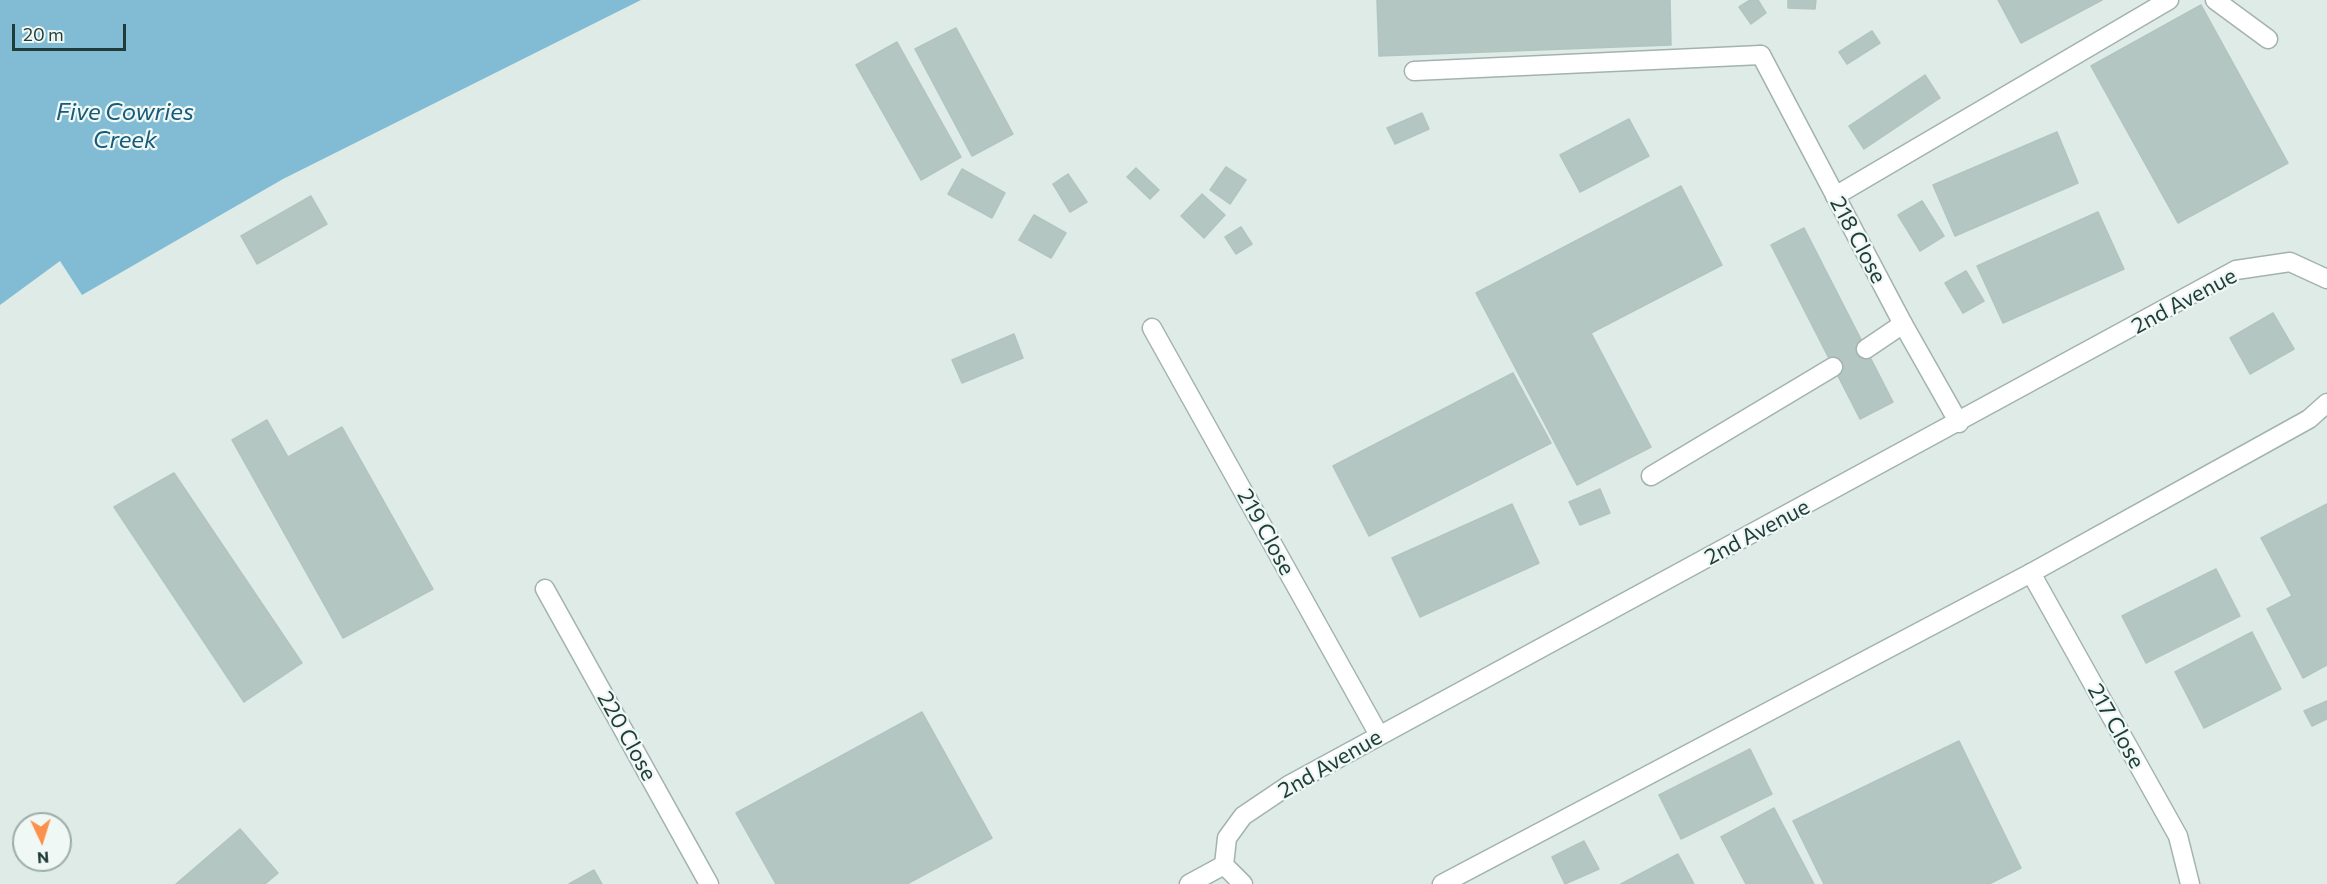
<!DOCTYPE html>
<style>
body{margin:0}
#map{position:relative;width:2327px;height:884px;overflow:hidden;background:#dfebe7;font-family:Commissioner,sans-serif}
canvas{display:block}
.north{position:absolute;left:12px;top:812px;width:60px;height:60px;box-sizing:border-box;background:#eff8f5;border:2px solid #9cada9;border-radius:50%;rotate:176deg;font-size:16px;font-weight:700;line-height:24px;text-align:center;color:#1f3c38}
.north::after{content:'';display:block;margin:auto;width:21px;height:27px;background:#fb914d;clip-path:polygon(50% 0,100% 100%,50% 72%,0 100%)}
.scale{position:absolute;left:12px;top:24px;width:114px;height:27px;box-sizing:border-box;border:3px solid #1f3c38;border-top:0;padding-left:8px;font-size:18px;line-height:21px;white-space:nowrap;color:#1f3c38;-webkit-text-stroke:4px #eff8f5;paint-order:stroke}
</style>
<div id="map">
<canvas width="2327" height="884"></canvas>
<div class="north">N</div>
<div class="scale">20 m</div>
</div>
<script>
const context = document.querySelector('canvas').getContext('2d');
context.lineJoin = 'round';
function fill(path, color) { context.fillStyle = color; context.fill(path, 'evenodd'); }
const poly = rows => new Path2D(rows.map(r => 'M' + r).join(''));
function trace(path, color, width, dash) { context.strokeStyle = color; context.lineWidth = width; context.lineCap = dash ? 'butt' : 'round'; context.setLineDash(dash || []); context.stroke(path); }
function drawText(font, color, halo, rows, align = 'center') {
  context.font = font + ' Commissioner,sans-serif'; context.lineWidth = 4.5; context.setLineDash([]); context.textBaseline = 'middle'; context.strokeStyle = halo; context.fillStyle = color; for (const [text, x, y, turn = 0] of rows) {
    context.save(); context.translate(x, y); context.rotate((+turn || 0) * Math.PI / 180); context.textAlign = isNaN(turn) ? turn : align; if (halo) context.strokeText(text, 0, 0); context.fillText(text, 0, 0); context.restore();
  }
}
const water = poly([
 [0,0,641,0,283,179,82,295,60,261,0,305]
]);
const building = poly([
 [1377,0,1670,0,1671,45,1379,56,1377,0],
 [1750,0,1758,0,1766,13,1751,24,1739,7,1750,0],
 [1788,0,1816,0,1815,9,1788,8,1788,0],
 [1998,0,2102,0,2021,43,1998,0],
 [2201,5,2288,163,2178,223,2091,66,2201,5],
 [956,28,1013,134,972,156,915,49,956,28],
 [1872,31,1880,43,1847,64,1839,52,1872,31],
 [897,42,961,157,921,180,856,65,897,42],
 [1925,75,1940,98,1864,149,1849,126,1925,75],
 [1422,113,1429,129,1395,144,1387,128,1422,113],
 [1629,119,1649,156,1580,192,1560,155,1629,119],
 [2057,132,2078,183,1955,236,1933,185,2057,132],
 [1226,167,1246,180,1230,204,1210,190,1226,167],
 [1136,168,1159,190,1150,199,1127,177,1136,168],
 [962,169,1005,193,992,218,948,194,962,169],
 [1068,174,1087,202,1070,212,1053,184,1068,174],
 [1681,186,1722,265,1591,333,1651,447,1577,485,1476,293,1681,186],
 [1202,194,1225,215,1204,238,1181,216,1202,194],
 [311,196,327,224,257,264,241,236,311,196],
 [1922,201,1944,236,1920,251,1898,215,1922,201],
 [2098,212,2124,269,2003,323,1977,266,2098,212],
 [1034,215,1066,233,1051,258,1019,240,1034,215],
 [1241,227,1252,244,1236,254,1225,237,1241,227],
 [1804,228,1893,402,1860,419,1771,245,1804,228],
 [1966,271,1984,301,1963,313,1945,283,1966,271],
 [2273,313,2294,349,2250,374,2230,338,2273,313],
 [1014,334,1023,358,962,383,952,360,1014,334],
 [1513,373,1551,443,1369,536,1333,466,1513,373],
 [267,420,288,457,342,427,433,589,343,638,232,440,267,420],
 [174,473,302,663,244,702,114,507,174,473],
 [1600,489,1610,513,1580,525,1569,502,1600,489],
 [1512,504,1539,563,1420,617,1392,558,1512,504],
 [2327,504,2327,665,2303,678,2267,609,2292,596,2261,538,2327,504],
 [2216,569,2240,616,2146,663,2122,616,2216,569],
 [2252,632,2281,689,2204,728,2175,672,2252,632],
 [2327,701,2327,719,2312,726,2304,711,2327,701],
 [922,712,992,838,907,884,776,884,736,813,922,712],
 [1959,741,2021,868,1989,884,1824,884,1793,821,1959,741],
 [1750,749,1772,794,1681,839,1659,795,1750,749],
 [1774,808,1814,884,1746,884,1721,837,1774,808],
 [240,829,278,873,265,884,176,884,240,829],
 [1584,841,1599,869,1565,884,1552,857,1584,841],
 [1678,854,1694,884,1621,884,1678,854],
 [594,870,602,884,569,884,594,870]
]);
const service = poly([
 [2215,0,2268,39],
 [1414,71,1761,55],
 [1835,196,2169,0],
 [1866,349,1903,324],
 [1651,476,1833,367]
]);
const minor = poly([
 [1761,55,1903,324,1959,423],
 [1152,328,1379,735],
 [2031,573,2178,836,2190,884],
 [545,589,709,884]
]);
const tertiary = poly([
 [1224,865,1227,838,1243,816,1289,785,2236,270,2290,262,2327,279],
 [1224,865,1243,884],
 [1189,884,1224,865],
 [1442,884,2031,573,2309,419,2327,403]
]);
const streetNames = [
 ["218 Close",1858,240,62],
 ["2nd Avenue",2184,301,-28],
 ["219 Close",1266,532,61],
 ["2nd Avenue",1757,532,-28],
 ["217 Close",2116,726,61],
 ["220 Close",627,736,61],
 ["2nd Avenue",1330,764,-30]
];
const waterNames = [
 ["Five Cowries",125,112],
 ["Creek",125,140]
];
fill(water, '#82bcd4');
fill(building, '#b4c6c1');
trace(building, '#b1c5c0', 1.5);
trace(service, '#a2b3af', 21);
trace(minor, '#a2b3af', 21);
trace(tertiary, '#a2b3af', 21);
trace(service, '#fff', 18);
trace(minor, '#fff', 18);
trace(tertiary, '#fff', 18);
drawText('22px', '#1f3c38', '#eff8f5', streetNames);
drawText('italic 24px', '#165b7b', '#eff8f5', waterNames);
</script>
